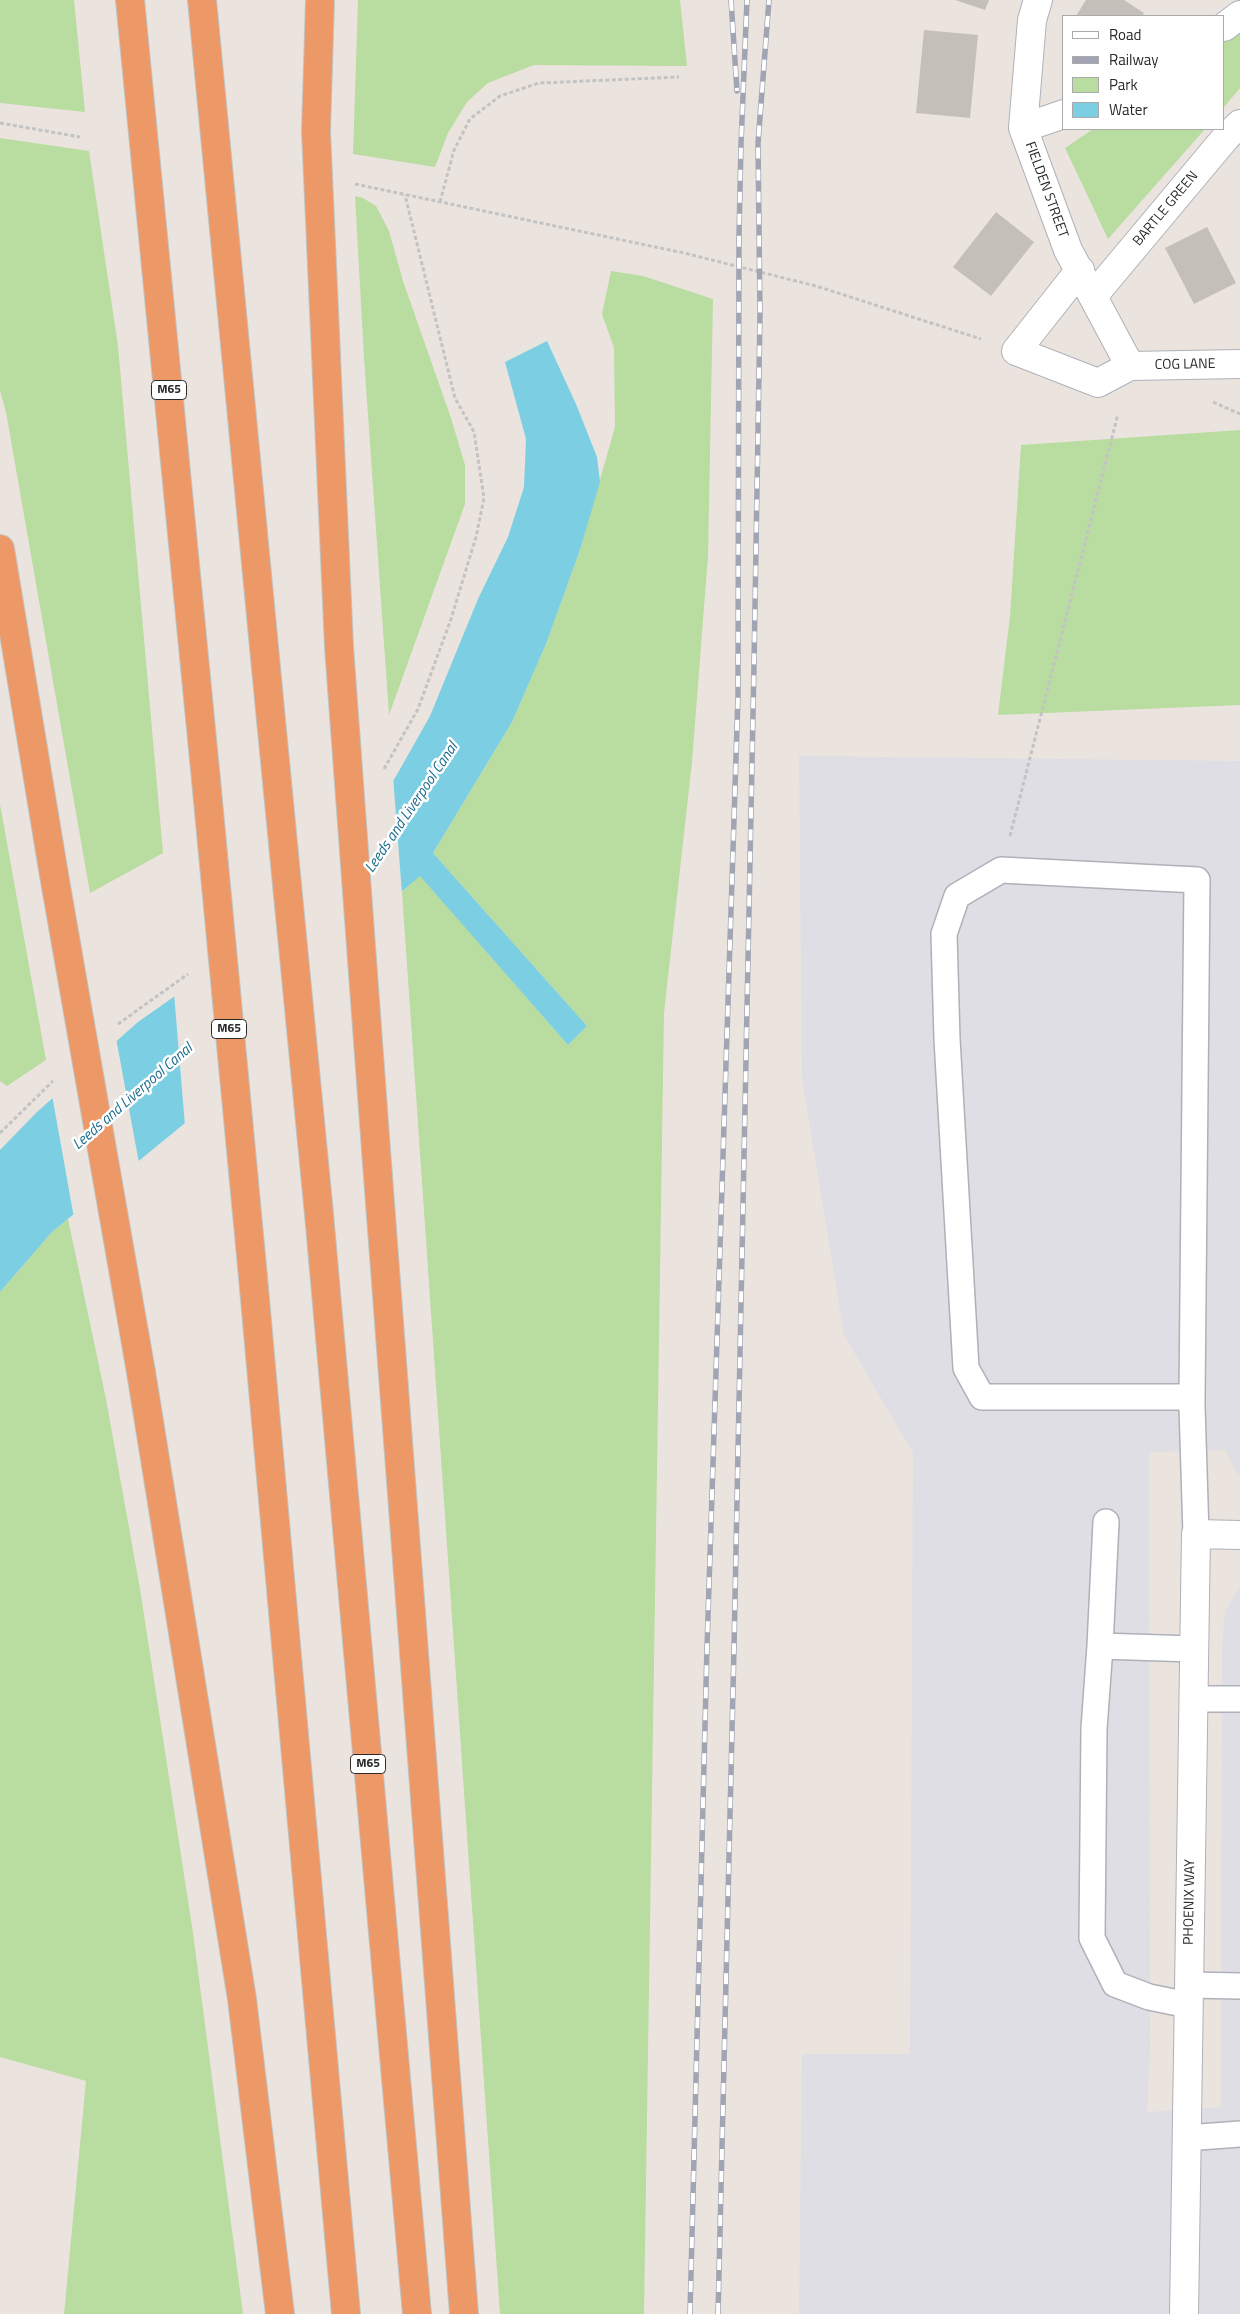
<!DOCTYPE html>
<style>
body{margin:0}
#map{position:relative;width:1240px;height:2314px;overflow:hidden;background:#ebe4de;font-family:"Titillium Web",sans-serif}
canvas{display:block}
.legend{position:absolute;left:1062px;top:15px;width:162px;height:115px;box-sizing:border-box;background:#fff;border:1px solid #aaa;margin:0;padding:6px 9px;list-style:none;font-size:15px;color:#2a2a2a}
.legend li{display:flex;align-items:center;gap:10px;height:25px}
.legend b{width:25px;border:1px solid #aaa}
</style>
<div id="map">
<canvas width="1240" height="2314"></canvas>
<ul class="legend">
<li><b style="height:6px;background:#fff"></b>Road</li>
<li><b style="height:6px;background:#a1a5b3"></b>Railway</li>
<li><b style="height:14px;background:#b9dca0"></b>Park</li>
<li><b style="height:14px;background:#7ccee2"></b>Water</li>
</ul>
</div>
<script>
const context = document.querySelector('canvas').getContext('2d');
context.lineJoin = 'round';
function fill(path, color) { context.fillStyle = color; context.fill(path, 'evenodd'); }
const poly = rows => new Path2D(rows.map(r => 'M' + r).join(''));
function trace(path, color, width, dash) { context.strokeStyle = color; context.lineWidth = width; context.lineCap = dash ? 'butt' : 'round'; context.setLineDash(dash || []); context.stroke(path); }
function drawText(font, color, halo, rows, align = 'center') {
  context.font = font + ' "Titillium Web",sans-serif'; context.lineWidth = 5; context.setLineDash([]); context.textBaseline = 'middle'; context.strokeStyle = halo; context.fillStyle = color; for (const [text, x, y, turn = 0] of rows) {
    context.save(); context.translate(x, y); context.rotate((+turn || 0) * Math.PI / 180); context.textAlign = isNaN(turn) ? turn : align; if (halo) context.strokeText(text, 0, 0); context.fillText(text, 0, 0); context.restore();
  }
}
const industrial = poly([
 [799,756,1240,761,1240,1475,1236,1473,1226,1450,1149,1452,1150,2053,1147,2112,1221,2107,1222,1647,1225,1611,1240,1586,1240,2314,799,2314,802,2054,910,2054,913,1453,844,1335,802,1078]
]);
const green = poly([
 [0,0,74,0,85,112,0,103],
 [358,0,680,0,687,66,534,65,488,83,467,102,448,133,435,167,353,154],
 [1240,28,1240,88,1224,107,1224,39],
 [1093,129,1205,129,1108,239,1065,148],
 [0,138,89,151,118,346,163,853,90,893,6,412,0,391],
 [355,196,363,198,376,206,389,231,403,281,452,421,465,465,465,504,389,715,364,358],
 [611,271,643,276,713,299,708,556,692,762,664,1013,644,2314,500,2314,402,892,420,875,568,1045,587,1026,433,853,512,722,546,644,580,550,615,427,614,348,602,314],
 [1240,430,1240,705,998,715,1010,616,1021,445],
 [0,804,46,1060,7,1086,0,1081],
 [68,1219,106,1399,140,1589,193,1933,243,2314,64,2314,86,2081,0,2057,0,1292,52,1232]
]);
const water = poly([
 [547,341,576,404,597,457,600,482,580,550,546,644,512,722,433,853,587,1026,568,1045,420,876,399,894,279,1046,52,1232,0,1292,0,1150,37,1112,138,1022,249,944,348,836,395,778,430,716,478,599,508,537,524,487,526,439,505,362]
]);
const pier = poly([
 [393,776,402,894,280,1047,185,1126,174,993,247,942,346,834],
 [116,1038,139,1163,74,1218,52,1095]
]);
const building = poly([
 [955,0,989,0,985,10],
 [1086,0,1124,0,1144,13,1142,16,1076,16],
 [924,30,978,35,970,118,916,113],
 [996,212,1034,242,991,296,953,267],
 [1207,227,1236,283,1194,304,1165,248]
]);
const path = poly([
 [0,123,80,137],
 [355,184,684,253,816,286,981,339],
 [440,202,454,150,470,119,500,96,539,83,679,77],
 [1213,402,1240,414],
 [384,769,418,709,451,619,476,537,484,498,474,432,455,398,405,195],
 [1010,836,1118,414],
 [118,1024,188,974],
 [0,1133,53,1081]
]);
const service = poly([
 [1192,1397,982,1397,966,1368,947,1039,944,934,957,896,1001,870,1197,880,1192,1397,1192,1407,1196,1534],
 [1100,1646,1106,1522],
 [1193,1699,1240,1699],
 [1189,1985,1240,1986],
 [1188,2005,1149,1997,1115,1984,1092,1938,1094,1729,1100,1646,1194,1649],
 [1186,2138,1240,2134]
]);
const minor = poly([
 [1038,0,1032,20,1023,128,1068,250,1130,366],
 [1224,27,1240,15],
 [1023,128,1064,114],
 [1080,270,1016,351,1098,383,1130,366,1240,364],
 [1094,295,1227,136,1240,124],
 [1184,2314,1196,1534,1240,1535]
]);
const motorway = poly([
 [130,0,206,780],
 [202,0,271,720],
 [320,0,316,131,339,647],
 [0,549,54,875],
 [376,1150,464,2314],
 [319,1214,417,2314],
 [253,1277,346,2314],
 [141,1372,242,1999,280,2314]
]);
const rail = poly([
 [731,0,737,91],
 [690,2314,707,1647,738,696,739,235,741,144,747,0],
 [718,2314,734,1648,754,665,760,314,758,143,769,0]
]);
const motorwayBridge = poly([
 [339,647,376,1150],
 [271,720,319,1214],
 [206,780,253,1277],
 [54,875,141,1372]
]);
const shields = [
 [169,390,35],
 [229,1029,35],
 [368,1764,35]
];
const shieldNames = [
 ["M65",169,390],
 ["M65",229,1029],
 ["M65",368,1764]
];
const streetNames = [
 ["FIELDEN STREET",1046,190,70],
 ["BARTLE GREEN",1166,209,-50],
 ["COG LANE",1185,365,-1],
 ["PHOENIX WAY",1190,1902,-89]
];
const waterNames = [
 ["Leeds and Liverpool Canal",412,808,-56],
 ["Leeds and Liverpool Canal",133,1097,-41]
];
fill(industrial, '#dfdee4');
fill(green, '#b9dca0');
fill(water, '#7ccee2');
fill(pier, '#ebe4de');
fill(building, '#c4bfb9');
trace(service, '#aeb1b9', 28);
trace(minor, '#aeb1b9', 30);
trace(motorway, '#c3c3c3', 30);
trace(path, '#c3c3c3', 3, [4, 2.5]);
trace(service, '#fff', 25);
trace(minor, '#fff', 28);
trace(motorway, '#ed9867', 28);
trace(rail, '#a1a5b3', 5.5);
trace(rail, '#fff', 4, [11]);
trace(motorwayBridge, '#c3c3c3', 30, []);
trace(motorwayBridge, '#ed9867', 28);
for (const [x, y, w] of shields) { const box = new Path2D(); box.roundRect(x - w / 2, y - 9.5, w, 19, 4); context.fillStyle = '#fff'; context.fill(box); trace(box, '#2a2a2a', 1); }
drawText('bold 12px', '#2a2a2a', null, shieldNames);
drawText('14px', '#2a2a2a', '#fff', streetNames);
drawText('italic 15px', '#1c6e8d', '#fff', waterNames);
</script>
